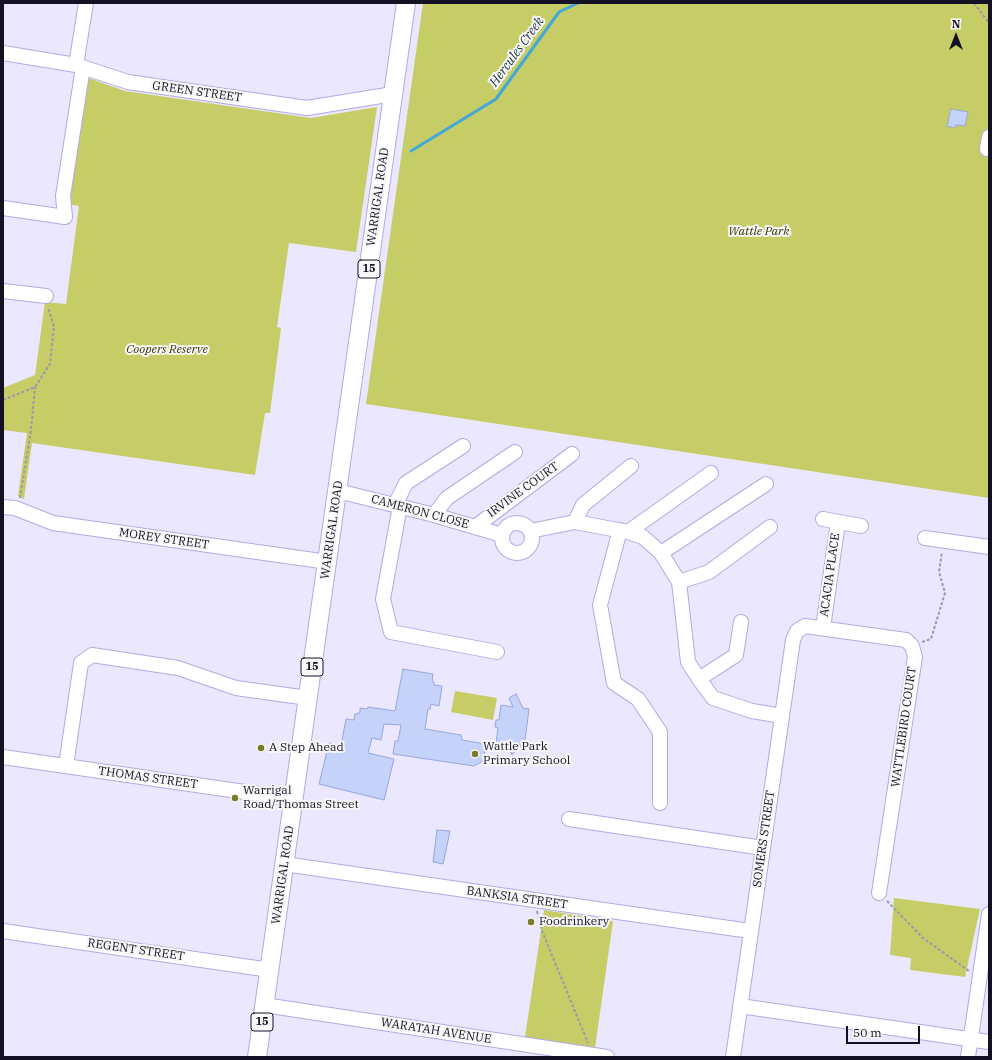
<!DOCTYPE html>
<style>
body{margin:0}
#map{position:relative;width:992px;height:1060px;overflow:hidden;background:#eae7ff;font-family:"IBM Plex Serif",serif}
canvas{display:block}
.frame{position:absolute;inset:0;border:4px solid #151125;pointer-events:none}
.north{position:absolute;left:936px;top:16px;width:40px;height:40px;-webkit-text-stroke:3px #f7f7f7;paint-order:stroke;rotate:0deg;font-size:11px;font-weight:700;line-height:16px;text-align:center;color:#151125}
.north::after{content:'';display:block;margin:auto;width:14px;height:18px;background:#151125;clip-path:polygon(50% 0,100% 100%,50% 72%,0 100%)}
.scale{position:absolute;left:846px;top:1026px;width:74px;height:18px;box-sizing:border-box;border:2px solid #151125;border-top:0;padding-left:5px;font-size:12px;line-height:14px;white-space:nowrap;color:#151125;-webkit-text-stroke:3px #f7f7f7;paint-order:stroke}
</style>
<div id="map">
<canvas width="992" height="1060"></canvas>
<div class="frame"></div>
<div class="north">N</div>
<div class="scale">50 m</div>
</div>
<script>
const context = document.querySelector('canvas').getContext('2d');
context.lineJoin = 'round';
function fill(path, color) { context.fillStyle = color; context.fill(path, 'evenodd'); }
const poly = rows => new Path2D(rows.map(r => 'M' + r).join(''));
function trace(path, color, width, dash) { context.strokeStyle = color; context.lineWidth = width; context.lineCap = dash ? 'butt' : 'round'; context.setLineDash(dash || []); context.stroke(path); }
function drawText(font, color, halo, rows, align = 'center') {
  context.font = font + ' "IBM Plex Serif",serif'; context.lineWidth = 4; context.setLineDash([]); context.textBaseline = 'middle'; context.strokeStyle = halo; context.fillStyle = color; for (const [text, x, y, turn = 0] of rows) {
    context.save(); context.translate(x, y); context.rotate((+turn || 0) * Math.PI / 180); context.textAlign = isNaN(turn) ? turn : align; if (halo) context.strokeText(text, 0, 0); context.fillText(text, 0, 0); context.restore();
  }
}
const green = poly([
 [423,3,989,3,989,498,366,404],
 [83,76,125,91,311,118,377,107,356,252,289,243,277,327,281,328,270,413,265,413,255,475,32,443,24,499,18,496,27,433,3,430,3,388,35,375,45,302,66,304,79,206,66,204],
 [455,691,497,698,493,720,451,712],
 [894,898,980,909,965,977,910,970,911,958,890,955],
 [544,910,613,921,595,1048,525,1037]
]);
const stream = poly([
 [411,151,496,99,559,12,578,3]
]);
const building = poly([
 [951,109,968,112,965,126,956,125,955,128,947,126,951,109],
 [403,669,433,674,432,681,434,682,434,685,442,686,439,706,431,704,430,709,428,709,425,729,461,735,462,740,486,744,483,761,474,766,393,754,395,741,398,741,401,725,384,724,381,740,372,738,368,753,394,759,384,800,319,784,329,743,341,746,346,719,354,720,355,714,360,713,360,708,367,709,368,707,395,711,403,669],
 [516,694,523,708,529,709,524,747,519,746,512,755,509,745,496,743,498,728,495,727,496,720,499,720,501,705,513,707,509,698,516,694],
 [437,830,450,831,443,864,433,862,437,830]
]);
const path = poly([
 [974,3,989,23],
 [3,400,35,387,50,364,54,327,48,307],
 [20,498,31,430,35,387],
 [922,642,931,639,945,593,939,572,942,552],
 [887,901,923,938,969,971],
 [537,911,542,931,588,1043]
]);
const minor = poly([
 [3,53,76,65,128,82,307,108,393,94],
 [76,65,86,3],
 [987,149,989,137],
 [3,208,65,217,63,196,83,67],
 [3,291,46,296],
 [338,491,434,515,502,535],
 [395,505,406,483,463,446],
 [400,506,383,599,391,632,497,652],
 [3,507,15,508,53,523,328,562],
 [434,515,447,498,515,452],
 [823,519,861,526],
 [575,522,583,505,631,466],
 '502 538a15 15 0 1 1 30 0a15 15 0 1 1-30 0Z',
 [475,527,572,454],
 [620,530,600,605,614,683,638,699,660,732,660,803],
 [530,531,575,522,628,532,643,537,661,553,679,582,688,662,699,679,713,698,752,711,782,716],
 [628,532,711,473],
 [925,538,989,547],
 [661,553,766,484],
 [679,582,709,572,770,527],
 [823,628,838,522],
 [699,679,736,655,741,622],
 [3,757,293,799],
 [66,766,81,663,92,655,178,668,236,688,308,698],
 [569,819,763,848],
 [284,864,750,931],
 [3,931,270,970],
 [264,1005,607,1057],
 [740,1006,989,1042],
 [733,1057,793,640,797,631,805,626,906,640,912,646,915,657,879,893],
 [968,1057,989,914]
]);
const major = poly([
 [257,1057,406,3]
]);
const markers = [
 [261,748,4,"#787c25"],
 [475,754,4,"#787c25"],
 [235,798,4,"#787c25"],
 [531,922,4,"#787c25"]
];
const shields = [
 [369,269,22],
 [312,667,22],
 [262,1022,22]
];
const shieldNames = [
 ["15",369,269],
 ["15",312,667],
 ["15",262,1022]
];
const streetNames = [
 ["GREEN STREET",197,92,8],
 ["WARRIGAL ROAD",378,197,-82],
 ["IRVINE COURT",523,490,-36],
 ["CAMERON CLOSE",420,512,15],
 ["WARRIGAL ROAD",332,530,-82],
 ["MOREY STREET",164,539,8],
 ["ACACIA PLACE",830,575,-82],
 ["WATTLEBIRD COURT",904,727,-82],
 ["THOMAS STREET",148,778,8],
 ["SOMERS STREET",764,839,-82],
 ["WARRIGAL ROAD",283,875,-82],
 ["BANKSIA STREET",517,898,8],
 ["REGENT STREET",136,950,8],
 ["WARATAH AVENUE",436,1031,9]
];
const parkNames = [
 ["Wattle Park",759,232],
 ["Coopers Reserve",167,350]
];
const poiNames = [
 ["Wattle Park",483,747],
 ["Primary School",483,761],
 ["A Step Ahead",269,748],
 ["Warrigal",243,791],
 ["Road/Thomas Street",243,805],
 ["Foodrinkery",539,922]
];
const waterNames = [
 ["Hercules Creek",517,52,-54]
];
fill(green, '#c7cd66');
trace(stream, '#41a8d7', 3);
fill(building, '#c5d2fa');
trace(building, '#97a6dc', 1);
trace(minor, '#b3aae2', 16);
trace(major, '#b3aae2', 20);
trace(path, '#9c98af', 2, [3, 2]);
trace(minor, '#fff', 14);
trace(major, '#fff', 18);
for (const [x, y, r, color] of markers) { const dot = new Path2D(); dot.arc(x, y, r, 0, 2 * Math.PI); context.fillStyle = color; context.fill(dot); trace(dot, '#f7f7f7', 1.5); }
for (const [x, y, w] of shields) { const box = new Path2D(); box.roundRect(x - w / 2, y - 9, w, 18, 3); context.fillStyle = '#f7f7f7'; context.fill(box); trace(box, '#151125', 1); }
drawText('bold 11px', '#151125', null, shieldNames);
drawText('12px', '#151125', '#f7f7f7', streetNames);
drawText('italic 12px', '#343601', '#f7f7f7', parkNames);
drawText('12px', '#151125', '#f7f7f7', poiNames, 'left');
drawText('italic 13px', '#1a303c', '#f7f7f7', waterNames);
</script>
